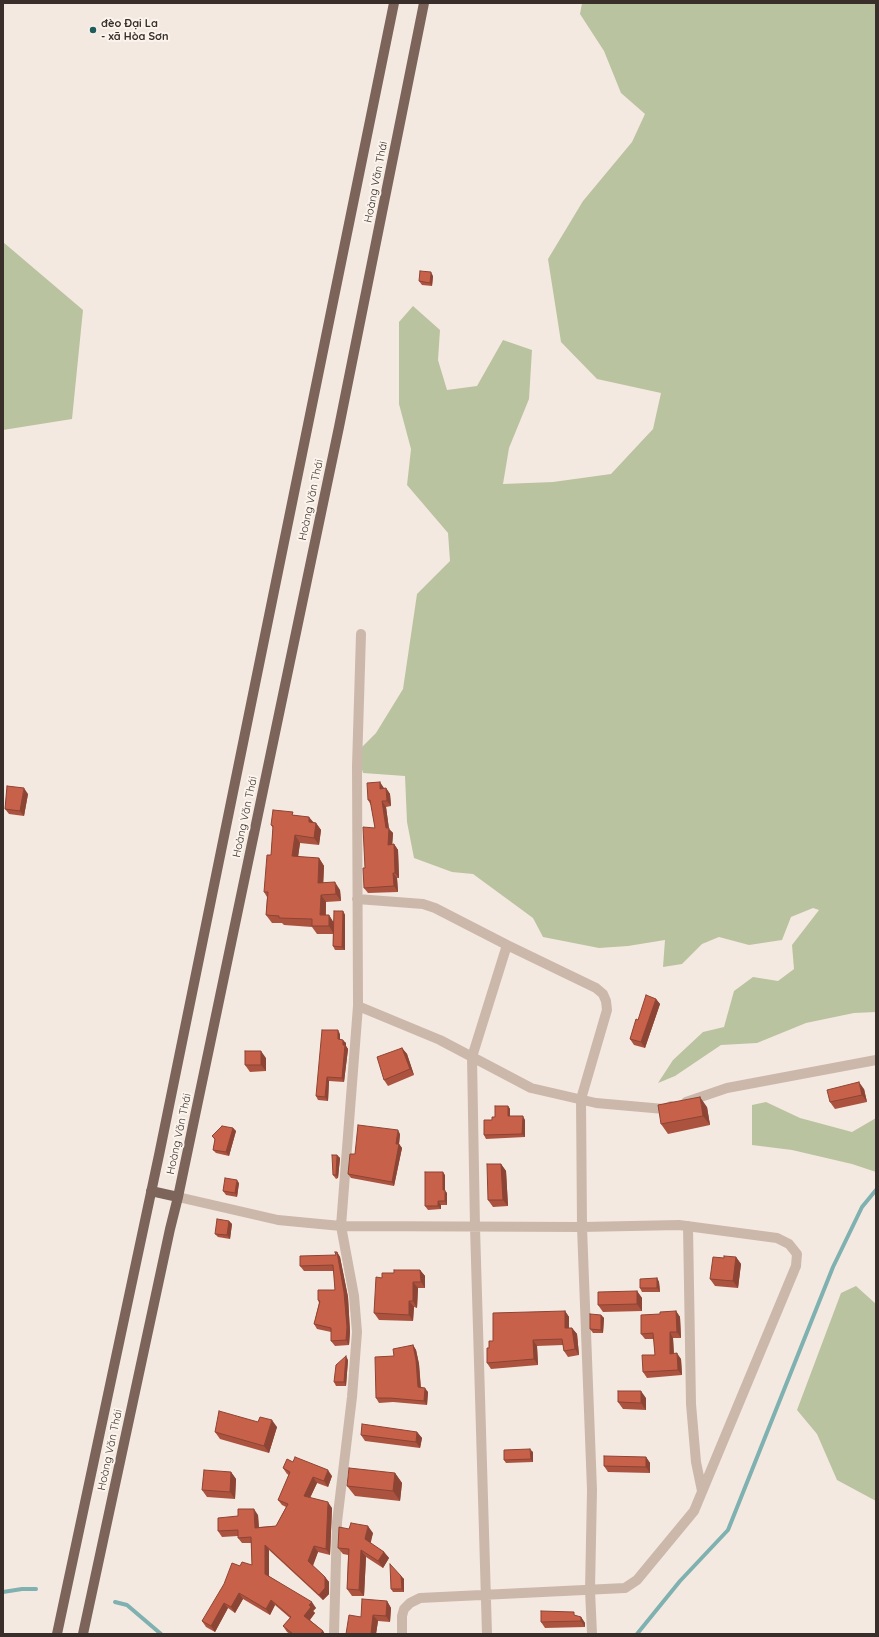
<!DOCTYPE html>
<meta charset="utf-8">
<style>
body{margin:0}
#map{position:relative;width:879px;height:1637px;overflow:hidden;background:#f4e9e0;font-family:Quicksand,sans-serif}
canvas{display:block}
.frame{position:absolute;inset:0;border:4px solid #3a2e2a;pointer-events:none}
</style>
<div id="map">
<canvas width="879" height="1637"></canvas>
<div class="frame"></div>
</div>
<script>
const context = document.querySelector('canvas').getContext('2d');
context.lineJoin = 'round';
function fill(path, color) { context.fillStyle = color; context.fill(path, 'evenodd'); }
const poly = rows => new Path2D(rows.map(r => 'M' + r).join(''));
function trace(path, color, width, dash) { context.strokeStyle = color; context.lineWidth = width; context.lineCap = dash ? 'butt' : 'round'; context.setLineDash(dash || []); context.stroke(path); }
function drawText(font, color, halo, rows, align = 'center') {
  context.font = font + ' Quicksand,sans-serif'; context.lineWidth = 4; context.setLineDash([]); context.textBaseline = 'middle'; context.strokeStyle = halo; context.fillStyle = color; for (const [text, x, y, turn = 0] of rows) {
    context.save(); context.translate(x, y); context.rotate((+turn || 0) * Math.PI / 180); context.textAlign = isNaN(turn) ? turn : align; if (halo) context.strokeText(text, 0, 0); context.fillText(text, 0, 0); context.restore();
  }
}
const green = poly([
 [582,3,876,3,876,1012,854,1013,806,1023,757,1043,721,1045,675,1076,658,1083,673,1060,703,1032,724,1027,734,991,753,977,778,981,794,969,792,945,819,910,813,908,791,917,782,940,749,945,719,937,702,944,682,964,663,967,665,940,628,946,599,948,543,937,533,918,473,874,452,872,414,858,407,822,405,776,363,773,357,752,376,733,403,689,417,594,450,561,448,533,407,485,411,449,399,404,399,322,413,306,440,330,438,360,447,390,477,386,503,340,532,350,529,399,509,448,503,484,553,482,611,474,653,429,661,393,597,379,561,342,548,259,583,201,632,142,645,114,621,93,604,51,580,14],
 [3,242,83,310,72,419,3,430],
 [766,1102,800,1118,852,1132,876,1118,876,1172,852,1164,792,1150,752,1145,752,1105],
 [856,1286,876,1304,876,1501,837,1480,817,1434,797,1410,841,1293]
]);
const stream = poly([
 [3,1592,22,1589,36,1589],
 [115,1602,127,1605,161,1634],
 [637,1634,680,1581,728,1530,833,1267,862,1207,876,1190]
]);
const minor = poly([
 [357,899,423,904,435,908,507,945,596,988,603,994,606,1001,607,1010,581,1099,582,1227,592,1490,590,1590,592,1634],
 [358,1006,440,1040,531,1088,596,1103,664,1109,671,1106],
 [686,1102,727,1088,876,1060],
 [178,1197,278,1220,341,1226,582,1227,679,1225,777,1238,789,1244,797,1254,796,1266,694,1511,637,1580,625,1588,420,1598,410,1603,404,1609,402,1616,402,1634],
 [688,1226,691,1404,696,1462,702,1491],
 [334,1634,337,1522,352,1397,357,1332,354,1296,341,1226,358,1006,357,766,361,634],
 [487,1634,475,1227,472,1057,507,945]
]);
const primary = poly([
 [151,1191,178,1197],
 [57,1634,159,1155,394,3],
 [83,1634,170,1229,178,1197,339,427,424,3]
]);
const wall = poly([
 [433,276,432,286,422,285,419,281],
 [384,788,386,788,390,794,391,806,386,807,389,829,393,833,392,844,394,844,398,850,399,878,397,878,398,892,368,893,364,888,365,868,375,828,371,805,368,800],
 [28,794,24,816,9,814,5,809],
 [294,815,313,822,316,823,321,830,319,845,300,843,298,857,319,858,324,866,323,883,340,890,341,901,326,902,326,915,329,915,333,922,343,911,345,915,345,950,335,950,333,946,333,934,317,934,312,927,284,925,282,923,272,923,266,915,267,897,264,892,271,855,273,828,271,825],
 [656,999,660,1004,645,1048,634,1045,630,1039,638,1020],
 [340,1034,340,1039,346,1043,346,1046,348,1049,344,1082,329,1081,328,1101,318,1100,316,1096],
 [402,1048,407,1054,414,1075,388,1086,384,1080],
 [266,1058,266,1071,250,1072,245,1065],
 [864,1089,867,1102,835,1109,830,1102],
 [508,1106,510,1109,510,1116,525,1120,525,1137,486,1139,484,1135,492,1120,495,1117],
 [707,1107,710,1125,668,1134,661,1124],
 [233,1128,236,1131,229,1156,216,1153,213,1150,215,1140,212,1136],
 [400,1134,399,1144,402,1148,394,1186,351,1178,348,1174,355,1154],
 [337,1155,340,1158,338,1178,336,1179,333,1175],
 [501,1164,506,1171,508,1206,493,1207,488,1200],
 [445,1175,445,1191,447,1193,447,1205,441,1205,441,1209,428,1210,425,1206],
 [239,1183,237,1197,226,1195,223,1191],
 [229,1221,232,1224,230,1239,218,1237,215,1234],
 [337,1252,340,1257,348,1297,350,1332,349,1345,335,1346,331,1341,331,1332,317,1329,314,1324,319,1303,318,1300,335,1290,334,1271,304,1271,300,1266,336,1255],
 [736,1257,741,1264,738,1288,715,1286,710,1279,724,1258],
 [420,1270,425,1276,425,1288,418,1288,417,1308,414,1307,413,1321,379,1320,374,1313,382,1278,394,1273],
 [657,1278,659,1282,660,1292,642,1292,640,1288],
 [637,1291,642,1298,642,1311,603,1312,598,1305],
 [565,1311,569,1317,569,1328,572,1328,577,1334,579,1355,568,1357,564,1351,563,1345,537,1346,538,1365,491,1369,487,1363,493,1341],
 [676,1311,680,1317,681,1338,673,1338,674,1354,681,1359,682,1375,647,1378,643,1372,655,1355,654,1339,645,1339,641,1334],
 [601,1315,604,1318,603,1333,593,1333,590,1329],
 [413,1345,416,1350,419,1364,421,1388,428,1392,427,1405,393,1402,379,1403,376,1398,394,1356],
 [348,1360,346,1386,336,1386,334,1382],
 [646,1398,646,1410,623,1409,618,1402],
 [258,1422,277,1427,269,1453,220,1439,215,1432],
 [417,1432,422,1438,420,1448,365,1441,361,1435],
 [533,1452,533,1462,506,1463,504,1460],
 [646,1457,650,1463,650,1473,608,1472,604,1466],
 [293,1462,332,1476,328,1487,317,1483,310,1498,332,1508,330,1555,318,1552,313,1566,325,1577,329,1582,329,1594,323,1600,269,1550,269,1576,316,1608,313,1611,315,1613,310,1620,323,1631,325,1634,290,1634,287,1632,283,1626,290,1618,275,1605,270,1615,243,1599,235,1613,228,1608,215,1632,206,1627,202,1621,240,1566,252,1565,251,1543,242,1543,238,1538,238,1536,222,1537,218,1531,238,1516,258,1515,259,1527,276,1526,286,1507,282,1505,278,1500,289,1475,287,1474,283,1468],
 [231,1472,236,1479,235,1499,207,1497,202,1490],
 [395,1473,402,1483,400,1501,355,1496,347,1486],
 [349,1529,373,1533,370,1543,384,1552,389,1558,383,1568,366,1557,364,1596,352,1596,347,1589,348,1555,343,1554,338,1548],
 [401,1576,404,1579,404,1592,393,1592,391,1589],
 [387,1601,391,1608,390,1622,378,1621,376,1634,346,1634,361,1617],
 [581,1617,585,1623,585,1627,545,1628,541,1622]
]);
const shadedWall = poly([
 [431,272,433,276,432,286,430,283],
 [380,782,384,788,384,794,380,789],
 [24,788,28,794,24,816,20,811],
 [386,788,390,794,391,806,387,801],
 [382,801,386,807,389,829,393,833,392,850,388,845,386,828],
 [309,817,315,824,309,822],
 [316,823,321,830,319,845,314,838],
 [295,835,300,843,297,864,292,856],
 [394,844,398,850,399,878,395,873],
 [319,858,324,866,323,891,318,883],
 [393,873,397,878,398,892,394,886],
 [335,882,340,890,341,901,336,894],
 [321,895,326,902,325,923,320,915],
 [343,911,345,915,345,950,342,947],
 [329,915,334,923,334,934,329,926],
 [656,999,660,1004,645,1048,641,1042],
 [338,1030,340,1034,340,1043,338,1039],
 [343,1040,346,1043,346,1046,348,1049,344,1082,342,1078],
 [402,1048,407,1054,414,1075,410,1069],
 [261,1051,266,1058,266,1071,261,1065],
 [327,1077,329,1081,328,1101,325,1097],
 [859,1082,864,1089,867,1102,862,1095],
 [700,1097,707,1107,710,1125,703,1116],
 [508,1106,510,1109,510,1120,508,1116],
 [523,1116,525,1120,525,1137,522,1134],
 [233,1128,236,1131,229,1156,226,1152],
 [398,1130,400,1134,399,1144,402,1148,394,1186,392,1182],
 [337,1155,340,1158,338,1178,336,1175],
 [501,1164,506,1171,508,1206,503,1200],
 [443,1172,445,1175,445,1191,447,1193,447,1205,445,1201,443,1190],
 [237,1180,239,1183,237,1197,235,1193],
 [438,1201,441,1205,441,1209,438,1206],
 [229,1221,232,1224,230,1239,227,1235],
 [337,1252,340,1257,348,1297,350,1332,349,1345,346,1340],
 [736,1257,741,1264,738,1288,733,1281],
 [420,1270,425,1276,425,1288,421,1282],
 [657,1278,659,1282,660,1292,657,1288],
 [413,1282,418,1288,417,1308,413,1301],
 [637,1291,642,1298,642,1311,637,1304],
 [409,1301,414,1307,413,1321,409,1315],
 [565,1311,569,1317,569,1334,565,1328],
 [676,1311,680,1317,681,1338,677,1332],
 [601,1315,604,1318,603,1333,601,1330],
 [572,1328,577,1334,579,1355,575,1349],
 [670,1332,673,1338,674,1359,670,1354],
 [533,1340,537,1346,538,1365,534,1359],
 [413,1345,416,1350,419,1364,421,1392,418,1387],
 [677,1353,681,1359,682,1375,678,1370],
 [346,1356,348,1360,346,1386,344,1382],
 [425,1388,428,1392,427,1405,424,1401],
 [641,1391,646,1398,646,1410,641,1403],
 [272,1420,277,1427,269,1453,264,1446],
 [417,1432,422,1438,420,1448,416,1442],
 [530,1449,533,1452,533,1462,531,1459],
 [646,1457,650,1463,650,1473,646,1467],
 [328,1470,332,1476,328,1487,324,1481],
 [231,1472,236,1479,235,1499,230,1492],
 [395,1473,402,1483,400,1501,393,1491],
 [313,1477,317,1483,308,1502,304,1496],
 [328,1502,332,1508,330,1555,326,1549],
 [254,1509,258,1515,259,1533,255,1528],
 [368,1526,373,1533,370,1546,365,1539],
 [265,1545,269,1550,269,1579,265,1574],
 [314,1546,318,1552,312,1567,308,1561],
 [361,1550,366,1557,364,1596,359,1590],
 [384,1552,389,1558,383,1568,378,1561],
 [401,1576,404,1579,404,1592,402,1589],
 [325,1577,329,1582,329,1594,323,1600,319,1595],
 [239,1593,243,1599,235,1613,231,1607],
 [271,1600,275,1605,270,1615,266,1609],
 [387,1601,391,1608,390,1622,386,1616],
 [312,1602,316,1608,313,1611,315,1613,308,1622,304,1616,309,1605],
 [224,1603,228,1608,215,1632,211,1626],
 [373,1615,378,1621,376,1634,371,1634],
 [581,1617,585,1623,585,1627,581,1621],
 [323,1631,325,1634,320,1634]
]);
const building = poly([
 [420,271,431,272,430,283,419,281,420,271],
 [380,782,380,789,386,788,387,801,382,801,386,828,389,828,388,845,394,844,395,873,393,873,394,886,364,888,363,868,365,868,363,827,375,828,370,800,368,800,367,783,380,782],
 [7,786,24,788,20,811,5,809,7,786],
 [273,810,293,812,292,815,309,817,309,822,316,823,314,838,295,835,292,856,319,858,318,883,335,882,336,894,321,895,320,915,329,915,329,926,312,926,312,919,279,918,279,916,266,915,268,892,264,892,267,855,271,855,273,826,271,825,273,810],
 [334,911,343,911,342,947,333,946,334,911],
 [646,995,656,999,641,1042,630,1039,636,1019,638,1020,646,995],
 [322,1030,338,1030,338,1039,343,1040,343,1045,345,1045,342,1078,327,1077,325,1097,316,1096,322,1030],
 [402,1048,410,1069,384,1080,377,1057,402,1048],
 [245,1051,261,1051,261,1065,245,1065,245,1051],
 [859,1082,862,1095,830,1102,827,1090,859,1082],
 [700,1097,703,1116,661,1124,658,1105,700,1097],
 [495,1106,508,1106,508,1116,523,1116,522,1134,484,1135,484,1120,492,1120,492,1117,495,1117,495,1106],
 [358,1125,398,1130,396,1144,399,1144,392,1182,348,1174,350,1154,355,1154,358,1125],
 [222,1126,233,1128,226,1152,213,1150,215,1139,212,1136,222,1126],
 [332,1155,337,1155,336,1175,333,1175,332,1155],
 [487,1164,501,1164,503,1200,488,1200,487,1164],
 [425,1172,443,1172,443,1190,445,1190,445,1201,438,1201,438,1206,425,1206,425,1172],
 [225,1178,237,1180,235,1193,223,1191,225,1178],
 [217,1219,229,1221,227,1235,215,1234,217,1219],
 [335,1252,337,1252,344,1292,347,1327,346,1340,331,1341,331,1328,314,1324,320,1301,318,1300,318,1290,335,1290,333,1265,300,1266,300,1256,336,1255,335,1252],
 [724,1256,736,1257,733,1281,710,1279,713,1257,724,1258,724,1256],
 [394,1270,420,1270,421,1282,413,1282,413,1301,409,1301,409,1315,374,1313,376,1277,382,1278,382,1273,394,1273,394,1270],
 [657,1278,657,1288,640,1288,640,1279,657,1278],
 [637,1291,637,1304,598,1305,598,1292,637,1291],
 [565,1311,565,1328,572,1328,575,1349,564,1351,562,1339,533,1340,534,1359,487,1363,487,1348,489,1348,489,1341,493,1341,493,1313,565,1311],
 [676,1311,677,1332,670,1332,670,1354,677,1353,678,1370,643,1372,642,1355,655,1355,653,1333,641,1334,641,1315,660,1314,660,1312,676,1311],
 [590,1314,601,1315,601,1330,590,1329,590,1314],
 [413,1345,416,1360,418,1387,425,1388,424,1401,390,1398,376,1398,375,1357,394,1356,393,1349,413,1345],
 [346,1356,344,1382,334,1382,336,1365,346,1356],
 [618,1391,641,1391,641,1403,618,1402,618,1391],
 [219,1411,258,1422,260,1417,272,1420,264,1446,215,1432,219,1411],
 [362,1424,417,1432,416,1442,361,1435,362,1424],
 [530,1449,531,1459,504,1460,504,1450,530,1449],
 [604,1456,646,1457,646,1467,604,1466,604,1456],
 [295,1457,328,1470,324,1481,313,1477,304,1496,328,1502,326,1549,314,1546,308,1561,325,1577,325,1588,319,1595,265,1545,265,1574,312,1602,309,1605,311,1607,304,1616,323,1631,320,1634,293,1634,283,1626,291,1617,271,1600,266,1609,239,1593,231,1607,224,1603,211,1626,202,1621,224,1584,232,1563,240,1566,242,1562,252,1565,251,1537,238,1538,238,1530,218,1531,218,1518,238,1516,238,1509,254,1509,255,1528,276,1526,288,1504,278,1500,290,1472,283,1468,287,1459,293,1462,295,1457],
 [349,1468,395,1473,393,1491,347,1486,349,1468],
 [204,1470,231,1472,230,1492,202,1490,204,1470],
 [351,1523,368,1526,365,1539,384,1552,378,1561,361,1550,359,1590,347,1589,349,1549,338,1548,339,1527,349,1529,351,1523],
 [390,1564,401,1576,402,1589,391,1589,390,1564],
 [362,1599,387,1601,386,1616,373,1615,371,1634,346,1634,349,1615,361,1617,362,1599],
 [541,1611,574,1612,574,1615,581,1617,581,1621,541,1622,541,1611]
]);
const markers = [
 [93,30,4,"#1f5d5d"]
];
const poiNames = [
 ["đèo Đại La",101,24],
 ["- xã Hòa Sơn",101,37]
];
const streetNames = [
 ["Hoàng Văn Thái",376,182,-79],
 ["Hoàng Văn Thái",311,500,-78],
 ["Hoàng Văn Thái",245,817,-78],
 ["Hoàng Văn Thái",179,1134,-78],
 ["Hoàng Văn Thái",110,1450,-78]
];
fill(green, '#bac39f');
trace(stream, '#7eb1b0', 4);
trace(minor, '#ccb8ab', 10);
trace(primary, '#7c645b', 10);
fill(wall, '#ac5340');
fill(shadedWall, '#8c4434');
fill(building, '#c8614a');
trace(building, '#8c4434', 1);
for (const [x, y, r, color] of markers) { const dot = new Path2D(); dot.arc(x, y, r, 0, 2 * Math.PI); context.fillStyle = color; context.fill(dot); trace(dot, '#fbf4ed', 1.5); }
drawText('bold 11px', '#3a2e2a', '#fbf4ed', poiNames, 'left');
drawText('11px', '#3a2e2a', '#fbf4ed', streetNames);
</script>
